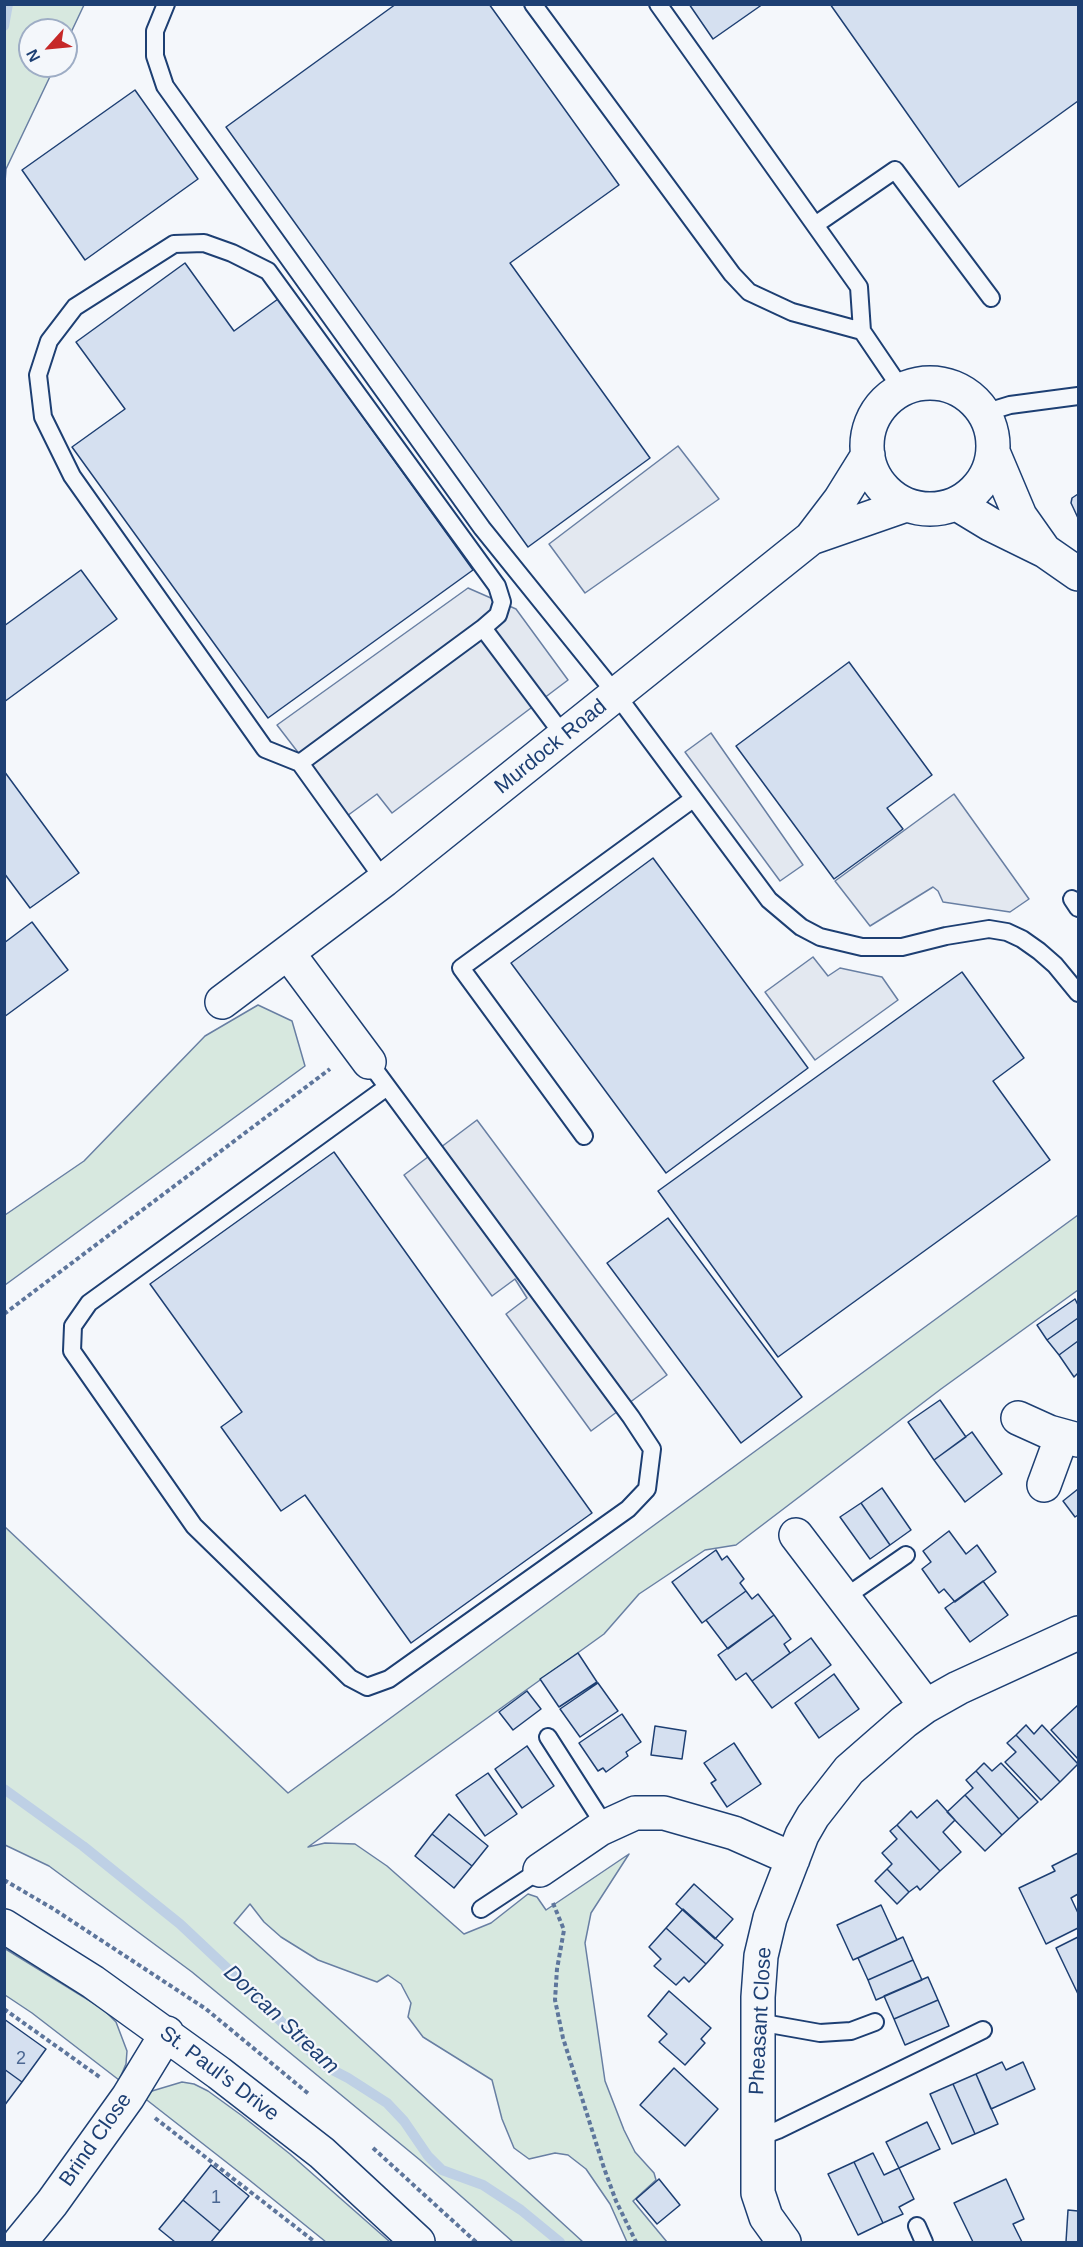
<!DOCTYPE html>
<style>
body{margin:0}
#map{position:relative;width:1083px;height:2247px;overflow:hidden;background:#f4f7fb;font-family:Helvetica,sans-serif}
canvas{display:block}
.frame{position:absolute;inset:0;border:6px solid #1d3f73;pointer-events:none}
.north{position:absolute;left:18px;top:18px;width:60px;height:60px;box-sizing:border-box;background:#f4f7fb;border:2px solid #9eadc5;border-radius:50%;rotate:243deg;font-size:16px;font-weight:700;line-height:24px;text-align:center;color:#1d3f73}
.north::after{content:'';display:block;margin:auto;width:21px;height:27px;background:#c62828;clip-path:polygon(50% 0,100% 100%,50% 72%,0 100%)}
</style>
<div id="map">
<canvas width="1083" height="2247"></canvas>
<div class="frame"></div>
<div class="north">N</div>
</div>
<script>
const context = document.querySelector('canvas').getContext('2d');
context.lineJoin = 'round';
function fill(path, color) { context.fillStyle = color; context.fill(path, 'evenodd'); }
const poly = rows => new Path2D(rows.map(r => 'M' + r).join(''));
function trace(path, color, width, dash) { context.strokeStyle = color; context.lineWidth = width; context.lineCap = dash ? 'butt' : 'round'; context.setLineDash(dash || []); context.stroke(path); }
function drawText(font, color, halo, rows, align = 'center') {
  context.font = font + ' Helvetica,sans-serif'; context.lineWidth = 4.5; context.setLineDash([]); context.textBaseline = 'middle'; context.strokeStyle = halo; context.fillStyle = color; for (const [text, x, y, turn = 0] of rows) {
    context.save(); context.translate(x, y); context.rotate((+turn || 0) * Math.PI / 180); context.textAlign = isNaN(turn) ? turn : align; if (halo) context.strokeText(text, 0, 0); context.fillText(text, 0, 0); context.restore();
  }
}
const green = poly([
 [5,4,84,5,66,43,66,30,30,30,30,66,55,66,6,169,5,182,5,4],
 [258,1005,292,1021,305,1066,5,1285,5,1215,84,1161,205,1036,258,1005],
 [1078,1215,1078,1290,941,1389,736,1545,705,1550,639,1594,604,1634,308,1847,325,1843,355,1844,387,1866,464,1934,491,1923,528,1894,537,1897,546,1910,629,1854,591,1913,585,1943,605,2081,624,2130,635,2152,654,2173,656,2180,633,2201,667,2242,627,2242,610,2204,586,2169,568,2155,555,2153,529,2159,514,2148,502,2119,492,2080,423,2037,408,2017,411,2003,401,1984,388,1975,377,1982,318,1960,281,1937,264,1922,250,1904,234,1923,583,2242,513,2242,420,2160,192,1972,49,1866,5,1845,4,1526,288,1793,1078,1215],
 [4,1948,103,2009,116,2022,127,2051,126,2064,119,2080,32,2013,5,1995,4,1948],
 [182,2082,194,2084,208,2091,241,2115,290,2154,390,2242,326,2242,248,2179,143,2097,152,2091,182,2082]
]);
const parking = poly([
 [678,446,719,499,585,593,549,544,678,446],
 [468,588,516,609,568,680,392,813,377,794,347,816,277,725,468,588],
 [711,733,803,865,780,881,685,752,711,733],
 [954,794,1029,899,1010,912,943,902,938,891,933,887,870,926,835,881,954,794],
 [813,957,828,976,840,968,882,977,898,1000,815,1060,765,992,813,957],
 [477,1120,667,1375,591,1431,506,1314,527,1298,515,1279,492,1296,404,1175,477,1120]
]);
const stream = poly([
 [4,26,8,4],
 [4,1789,83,1846,180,1924,247,1987,325,2066,348,2078,387,2103,404,2121,428,2156,442,2170,483,2185,521,2210,560,2242]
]);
const building = poly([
 [396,4,489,4,619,185,510,263,650,458,528,547,226,127,396,4],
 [689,4,763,4,713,39,689,4],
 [830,4,1078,4,1078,101,959,187,830,4],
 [135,90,198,179,85,260,22,170,135,90],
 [185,263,234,331,278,299,473,570,268,718,72,447,125,409,76,342,185,263],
 [1078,494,1078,518,1071,503,1072,498,1078,494],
 [81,570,117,619,4,702,4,626,81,570],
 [849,662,932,775,887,808,903,829,834,879,736,746,849,662],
 [4,771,79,873,30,908,4,873,4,771],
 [653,858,808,1068,666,1173,511,963,653,858],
 [32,922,68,970,4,1017,4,943,32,922],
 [962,972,1024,1058,993,1081,1050,1160,778,1357,658,1191,962,972],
 [334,1152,592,1513,411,1643,305,1495,281,1511,221,1427,242,1412,150,1284,334,1152],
 [668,1218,802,1397,741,1443,607,1263,668,1218],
 [1075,1299,1078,1305,1078,1318,1047,1340,1037,1325,1075,1299],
 [1078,1318,1078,1341,1059,1355,1047,1340,1078,1318],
 [1078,1341,1078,1373,1074,1377,1059,1355,1078,1341],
 [940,1400,966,1437,934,1460,908,1422,940,1400],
 [972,1432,1002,1474,965,1502,934,1460,972,1432],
 [882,1488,911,1530,890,1545,861,1503,882,1488],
 [1078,1489,1078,1515,1075,1517,1063,1501,1078,1489],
 [861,1503,890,1545,870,1559,840,1517,861,1503],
 [949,1531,966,1554,977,1545,996,1572,955,1602,944,1589,939,1593,922,1569,931,1562,923,1551,949,1531],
 [716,1550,722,1560,727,1556,744,1579,740,1583,746,1591,702,1623,672,1582,716,1550],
 [983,1581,1008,1615,970,1642,945,1608,983,1581],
 [746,1591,752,1599,758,1594,774,1615,728,1649,706,1620,746,1591],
 [774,1615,791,1639,784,1644,790,1653,752,1681,746,1673,736,1680,718,1655,774,1615],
 [811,1638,831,1665,772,1708,752,1681,811,1638],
 [578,1653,597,1682,559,1707,540,1679,578,1653],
 [834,1674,859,1709,819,1738,795,1703,834,1674],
 [598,1683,618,1711,580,1737,560,1709,598,1683],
 [527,1691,541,1709,513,1730,499,1712,527,1691],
 [1078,1705,1078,1759,1051,1730,1078,1705],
 [622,1714,641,1742,626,1752,628,1756,606,1772,603,1768,598,1771,579,1743,622,1714],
 [1026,1725,1034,1734,1042,1725,1078,1764,1060,1782,1016,1735,1026,1725],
 [655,1726,686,1731,682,1759,651,1755,655,1726],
 [1016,1735,1060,1782,1041,1800,1005,1762,1016,1752,1007,1743,1016,1735],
 [734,1743,761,1784,727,1807,711,1783,716,1780,704,1763,734,1743],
 [527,1746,554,1786,522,1808,495,1769,527,1746],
 [984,1763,992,1771,1001,1763,1038,1802,1019,1819,976,1771,984,1763],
 [976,1771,1019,1819,1002,1835,965,1795,973,1788,966,1780,976,1771],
 [488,1773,517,1814,485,1836,456,1795,488,1773],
 [965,1795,1002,1835,985,1851,947,1812,965,1795],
 [937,1800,955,1820,943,1832,961,1852,940,1871,897,1825,911,1811,917,1818,937,1800],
 [449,1814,488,1846,472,1866,432,1834,449,1814],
 [897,1825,940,1871,920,1890,917,1886,909,1892,887,1869,892,1864,882,1853,897,1839,890,1831,897,1825],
 [432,1834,472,1866,454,1888,415,1856,432,1834],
 [1078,1853,1078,1894,1071,1898,1078,1913,1078,1928,1046,1944,1019,1888,1055,1871,1052,1866,1078,1853],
 [887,1869,909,1892,897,1904,875,1881,887,1869],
 [694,1884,733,1919,715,1939,676,1904,694,1884],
 [881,1905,897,1940,853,1960,837,1925,881,1905],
 [683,1909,723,1945,706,1964,666,1928,683,1909],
 [666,1928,706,1964,689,1982,684,1977,676,1985,654,1966,661,1959,649,1947,666,1928],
 [903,1937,913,1960,868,1980,858,1958,903,1937],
 [1078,1937,1078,1994,1056,1948,1078,1937],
 [913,1960,922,1980,876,2000,868,1980,913,1960],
 [928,1977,938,2000,894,2019,884,1996,928,1977],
 [669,1991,711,2028,701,2039,705,2043,685,2065,659,2042,667,2034,648,2016,669,1991],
 [938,2000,949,2026,905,2045,894,2019,938,2000],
 [4,2019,46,2049,22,2082,4,2069,4,2019],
 [1002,2062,1006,2070,1023,2062,1035,2089,991,2109,976,2074,1002,2062],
 [674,2068,718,2109,685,2146,640,2105,674,2068],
 [4,2069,22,2082,4,2106,4,2069],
 [976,2074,998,2124,975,2134,953,2084,976,2074],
 [953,2084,975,2134,952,2144,930,2094,953,2084],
 [927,2122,940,2149,899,2168,886,2142,927,2122],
 [873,2153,884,2175,899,2168,914,2199,899,2207,903,2214,883,2223,854,2162,873,2153],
 [854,2162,883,2223,858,2235,828,2174,854,2162],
 [211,2165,249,2196,220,2231,183,2200,211,2165],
 [659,2179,680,2205,657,2224,636,2199,659,2179],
 [1006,2179,1024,2219,1013,2224,1022,2242,973,2242,954,2203,1006,2179],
 [183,2200,220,2231,211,2242,175,2242,159,2229,183,2200],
 [1068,2210,1078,2211,1078,2242,1066,2242,1068,2210]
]);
const path = poly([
 [4,1314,330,1069],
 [4,1880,52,1908,206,2009,310,2095],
 [553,1903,564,1930,557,1969,555,2000,563,2038,604,2168,616,2201,636,2242],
 [4,2009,101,2078],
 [155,2118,315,2242],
 [373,2148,476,2242]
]);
const service = poly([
 [166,4,155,31,155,56,165,86,482,528,616,694,769,900,801,927,820,937,862,947,902,947,946,936,989,929,1007,932,1022,939,1039,951,1055,965,1078,993],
 [533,4,732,274,749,292,792,312,862,331,902,390],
 [658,4,859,287,862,331],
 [815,225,895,170,991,298],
 [984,413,1010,405,1078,396],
 [300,763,265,749,72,476,43,417,38,375,49,341,75,307,174,244,204,243,232,253,268,271,497,586,502,602,498,615,483,628],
 [384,880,300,763,483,628,564,736],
 [1072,899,1078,908],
 [369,1062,631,1417,652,1449,647,1489,628,1509,389,1679,367,1687,350,1678,194,1526,72,1351,73,1326,89,1303,387,1087],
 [584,1136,461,968,693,799],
 [844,1598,906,1555],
 [548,1737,605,1826],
 [481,1909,540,1870],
 [758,2022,820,2033,851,2031,875,2022],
 [757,2138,778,2130,983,2030],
 [917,2226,924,2242]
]);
const minor = poly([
 '867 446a63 63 0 1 1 126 0a63 63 0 1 1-126 0Z',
 [993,452,1020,516,1044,550],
 [957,504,990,524,1045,551,1078,574],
 [811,538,906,505],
 [288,953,369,1062],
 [222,1002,384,880,811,538,840,500,868,455],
 [1018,1418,1049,1432,1078,1440],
 [1044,1485,1062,1436],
 [796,1535,926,1706],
 [540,1870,600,1829,635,1813,664,1813,734,1833,793,1859],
 [4,1926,93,1982,219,2073,322,2153,418,2242],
 [20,2242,52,2203,128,2097,167,2033],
 [784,2242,766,2217,758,2193,758,1997,761,1956,770,1918,802,1835,813,1816,849,1770,904,1722,926,1706,958,1688,1078,1633]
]);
const numberNames = [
 ["2",21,2059],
 ["1",216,2198]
];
const streetNames = [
 ["Murdock Road",551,747,-39],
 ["Pheasant Close",761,2021,-87],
 ["St. Paul's Drive",219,2074,37],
 ["Brind Close",96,2140,-55]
];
const waterNames = [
 ["Dorcan Stream",281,2020,43]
];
fill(green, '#d7e8df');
trace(green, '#687fa3', 1.5);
fill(parking, '#e3e8f0');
trace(parking, '#687fa3', 1.5);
trace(stream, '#bed0e5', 10);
fill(building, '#d5e0f0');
trace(building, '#1d3f73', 1.5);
trace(service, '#1d3f73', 20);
trace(minor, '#1d3f73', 36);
trace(path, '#5e769c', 4, [4.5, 3]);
trace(service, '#f4f7fb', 16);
trace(minor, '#f4f7fb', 33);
drawText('18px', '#4b6792', null, numberNames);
drawText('21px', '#1d3f73', '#f4f7fb', streetNames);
drawText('italic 22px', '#1d3f73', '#f4f7fb', waterNames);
</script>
